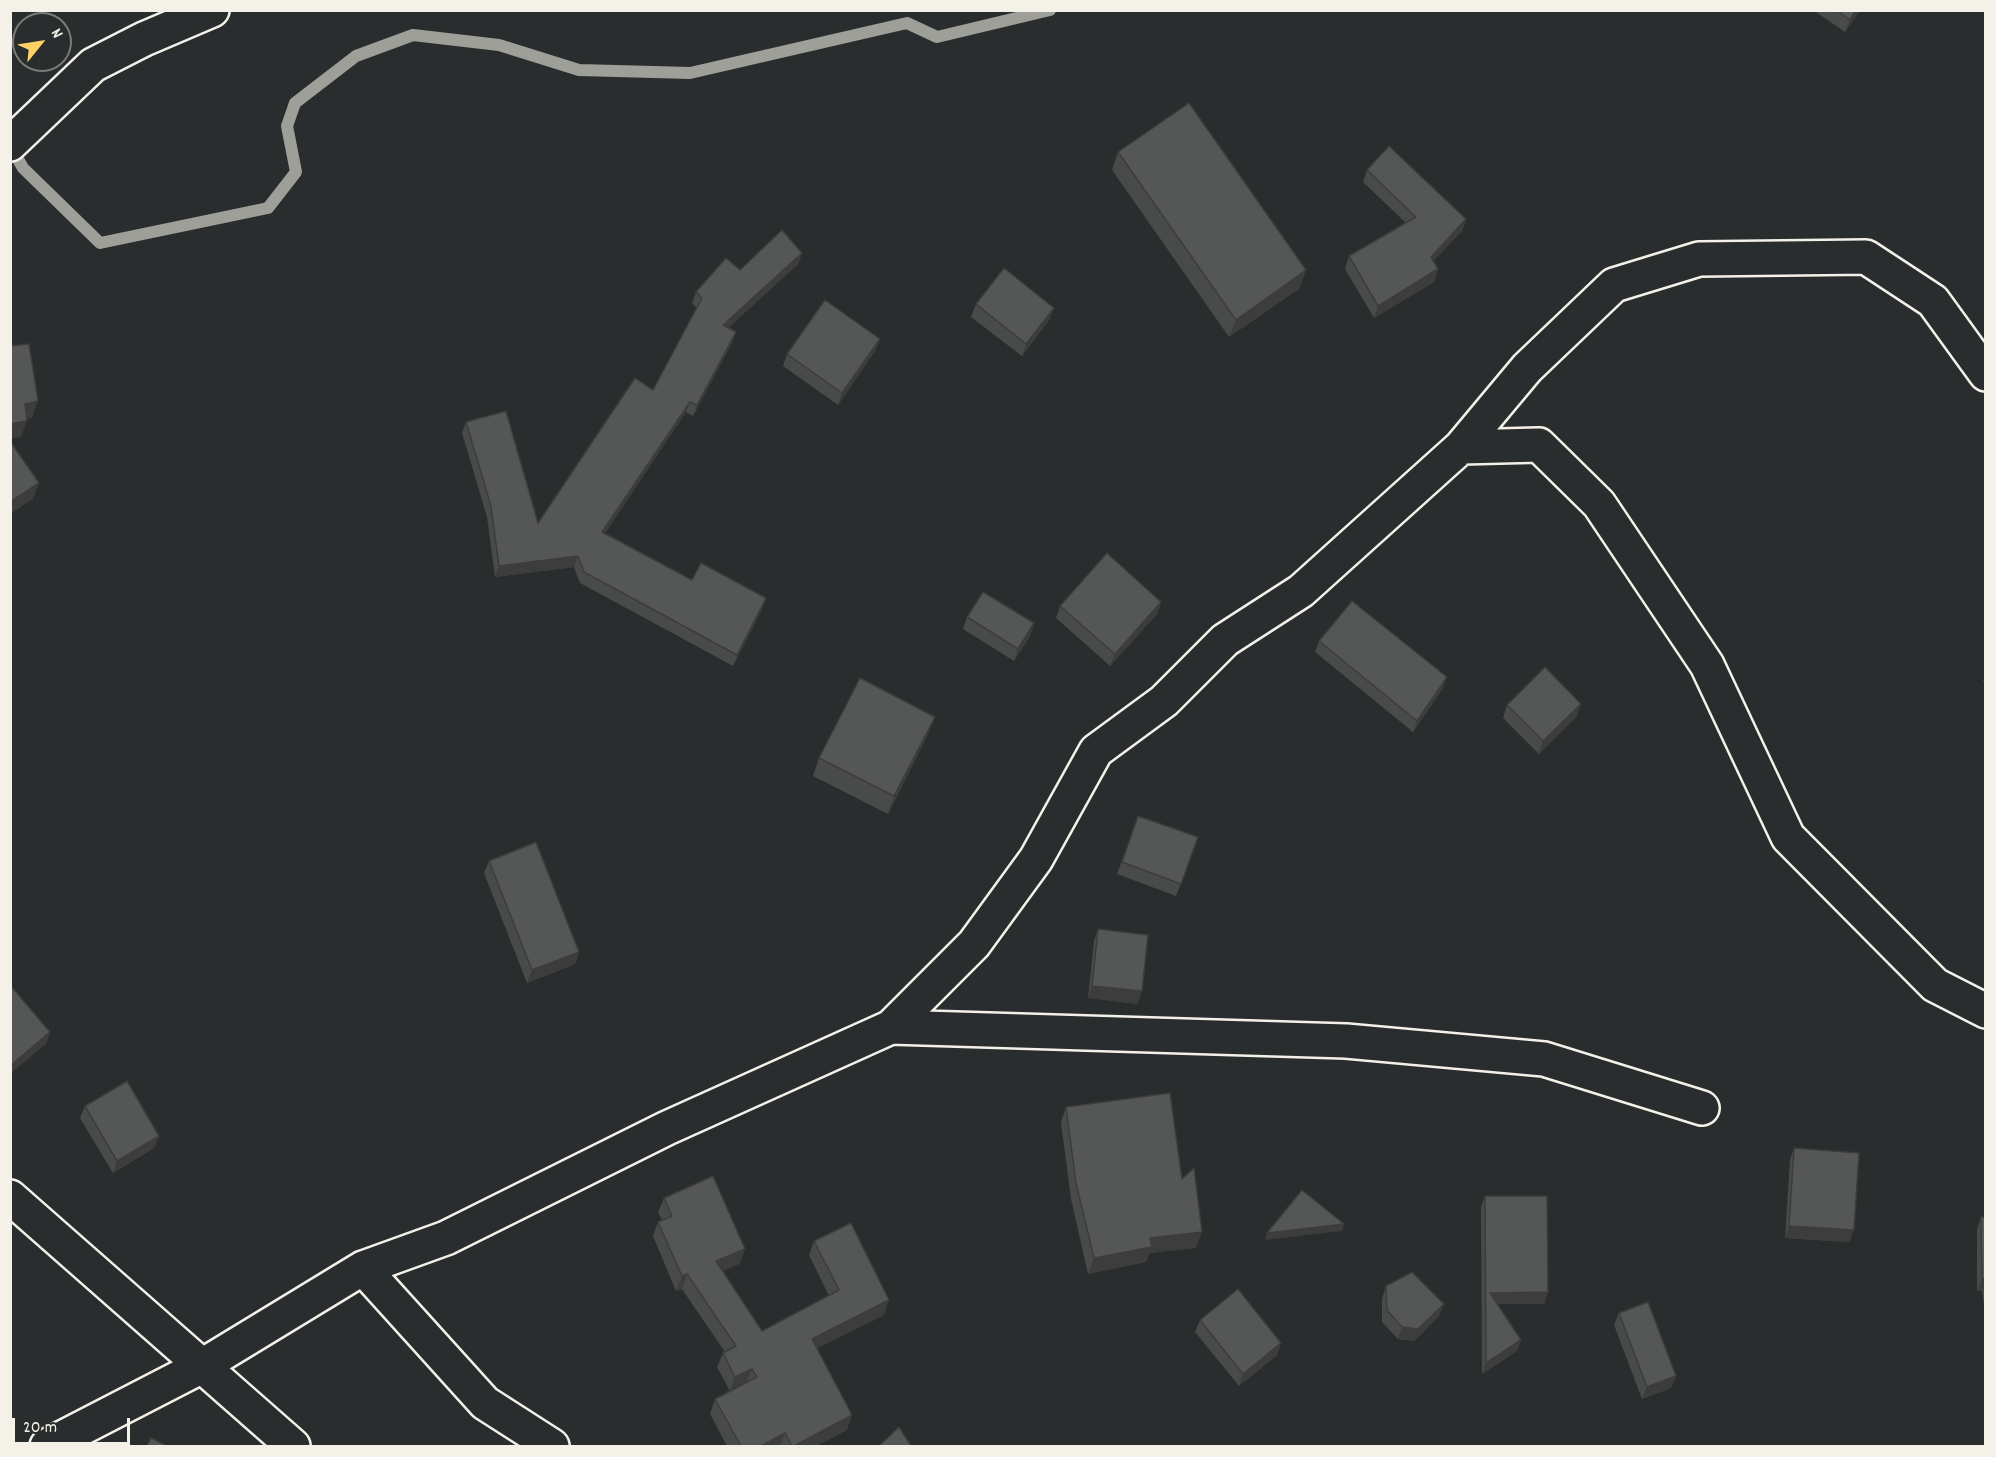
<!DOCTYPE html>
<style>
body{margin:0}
#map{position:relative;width:1996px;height:1457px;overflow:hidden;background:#2a2d2e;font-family:Dekko,sans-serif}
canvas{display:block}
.frame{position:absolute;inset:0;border:12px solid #f4f1e8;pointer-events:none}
.north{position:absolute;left:12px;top:12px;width:60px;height:60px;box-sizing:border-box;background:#2a2d2e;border:2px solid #7b7b78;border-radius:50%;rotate:60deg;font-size:16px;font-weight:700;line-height:24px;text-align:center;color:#f4f1e8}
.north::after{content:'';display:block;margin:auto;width:21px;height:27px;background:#ffd166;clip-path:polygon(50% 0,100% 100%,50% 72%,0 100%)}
.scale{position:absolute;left:12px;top:1418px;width:118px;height:27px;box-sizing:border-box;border:3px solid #f4f1e8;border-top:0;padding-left:8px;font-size:18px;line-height:21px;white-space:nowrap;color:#f4f1e8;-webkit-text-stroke:4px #2a2d2e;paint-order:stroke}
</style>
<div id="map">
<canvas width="1996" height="1457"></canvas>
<div class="frame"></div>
<div class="north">N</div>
<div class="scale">20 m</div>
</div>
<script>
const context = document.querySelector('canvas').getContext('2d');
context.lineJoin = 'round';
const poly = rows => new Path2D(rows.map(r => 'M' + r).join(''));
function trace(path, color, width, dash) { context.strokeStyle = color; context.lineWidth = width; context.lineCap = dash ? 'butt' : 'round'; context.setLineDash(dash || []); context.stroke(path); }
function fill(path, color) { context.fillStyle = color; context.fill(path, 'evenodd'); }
const stream = poly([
 [10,145,23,168,100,243,268,208,296,172,287,126,295,103,356,56,413,35,499,45,579,70,690,73,907,23,937,37,1050,10]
]);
const street = poly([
 [10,144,93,65,144,39,212,10],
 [1461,447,1539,445,1599,504,1707,665,1788,837,1935,985,1986,1011],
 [891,1027,1346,1041,1544,1059,1702,1108],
 [363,1268,485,1403,552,1446],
 [47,1446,202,1366,363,1268,446,1238,667,1128,891,1027,974,944,1036,859,1096,751,1164,701,1225,640,1301,591,1461,447,1527,368,1614,285,1699,259,1866,257,1933,301,1986,374]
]);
const secondary = poly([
 [10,1197,293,1446]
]);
const wall = poly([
 [1813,10,1860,10,1845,32],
 [1118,152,1300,288,1229,337,1112,170],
 [1367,170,1466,219,1462,231,1433,261,1434,282,1374,318,1345,269,1349,256,1406,223,1363,182],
 [802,253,798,264,728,328,732,343,693,416,686,412,605,533,692,580,766,598,762,609,733,666,580,583,574,567,495,577,487,517,462,433,466,422,538,523,653,390,697,308,692,303,696,292,740,270],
 [976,304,1049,320,1022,356,971,317],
 [880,339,875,351,838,405,783,366,787,354],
 [1161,602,1157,614,1110,666,1056,618,1060,606],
 [967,617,1034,623,1030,636,1014,661,963,629],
 [1319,641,1443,688,1413,732,1315,652],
 [1986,674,1986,683,1983,681],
 [1507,705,1577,716,1539,754,1503,718],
 [928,734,888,814,813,776,819,758],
 [1138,816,1198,837,1176,896,1117,874],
 [489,861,579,952,575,964,527,983,484,873],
 [1098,929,1142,991,1137,1004,1088,998,1094,941],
 [1986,1071,1986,1116,1985,1116],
 [85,1106,159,1136,154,1148,113,1173,80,1118],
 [1066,1107,1182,1179,1196,1248,1149,1253,1146,1262,1088,1274,1071,1199,1061,1122],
 [1794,1148,1854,1230,1849,1242,1785,1238,1790,1160],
 [1485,1196,1548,1292,1544,1304,1497,1304,1521,1340,1517,1351,1482,1374,1481,1207],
 [664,1198,745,1249,739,1264,723,1271,762,1331,829,1296,809,1255,814,1241,884,1315,817,1348,847,1430,816,1446,727,1446,710,1414,715,1399,730,1391,717,1367,723,1353,725,1352,682,1289,676,1291,653,1236,658,1222,662,1220,658,1212],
 [1981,1217,1986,1217,1986,1319,1982,1291,1977,1291,1977,1229],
 [1386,1286,1439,1316,1414,1341,1398,1339,1382,1322,1382,1299],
 [1619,1313,1671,1388,1642,1399,1614,1325],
 [1200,1320,1281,1343,1277,1355,1239,1386,1195,1332]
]);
const shadedWall = poly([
 [1856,10,1860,10,1845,32,1850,20],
 [1466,219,1462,231,1426,269,1431,257],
 [802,253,798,264,719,336,723,325],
 [1438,269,1434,282,1374,318,1378,306],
 [1306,270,1300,288,1229,337,1236,320],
 [1054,308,1049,320,1022,356,1026,344],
 [736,332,732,343,693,416,697,405],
 [880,339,875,351,838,405,842,393],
 [38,401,32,418,19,420,25,404],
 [690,402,686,412,598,543,602,532],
 [27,421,21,437,10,439,10,424],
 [39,483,33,499,10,514,10,502],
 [578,556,574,567,495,577,499,566],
 [766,598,762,609,733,666,737,655],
 [1161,602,1157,614,1110,666,1115,654],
 [1034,623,1030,636,1014,661,1018,649],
 [1447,677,1443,688,1413,732,1417,721],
 [1581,704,1577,716,1539,754,1543,741],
 [935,717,928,734,888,814,894,796],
 [579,952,575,964,527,983,532,970],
 [1092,986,1142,991,1137,1004,1088,998],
 [50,1032,46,1044,10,1074,10,1066],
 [159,1136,154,1148,113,1173,117,1161],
 [1344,1224,1342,1231,1265,1240,1267,1233],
 [1789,1226,1854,1230,1849,1242,1785,1238],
 [1202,1232,1196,1248,1149,1253,1146,1262,1088,1274,1094,1258,1150,1238],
 [745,1249,739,1264,711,1276,716,1261],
 [687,1274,682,1289,676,1291,682,1276],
 [1982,1279,1986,1279,1986,1283,1982,1291,1977,1291],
 [1548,1292,1544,1304,1486,1304,1490,1293],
 [889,1300,884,1315,806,1354,812,1339],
 [1444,1304,1439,1316,1414,1341,1398,1339,1402,1327],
 [1521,1340,1517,1351,1482,1374,1486,1363],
 [1281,1343,1277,1355,1239,1386,1243,1374],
 [752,1369,746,1383,730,1392,735,1377],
 [1676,1376,1671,1388,1642,1399,1647,1387],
 [852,1415,847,1430,816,1446,794,1446],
 [785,1433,780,1446,761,1446]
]);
const building = poly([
 [1836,10,1856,10,1850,20,1836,10],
 [1189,103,1306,270,1236,320,1118,152,1189,103],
 [1389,146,1466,219,1431,257,1438,269,1378,306,1349,256,1416,217,1367,170,1389,146],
 [782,230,802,253,723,325,736,332,697,405,690,402,602,532,692,580,701,563,766,598,737,655,584,572,578,556,499,566,491,506,466,422,506,411,538,523,635,378,653,390,702,298,696,292,726,258,740,270,782,230],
 [1004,268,1054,308,1026,344,976,304,1004,268],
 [825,300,880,339,842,393,787,354,825,300],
 [29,344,38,401,25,404,27,421,10,424,10,346,29,344],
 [10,441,39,483,10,502,10,441],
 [1107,553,1161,602,1115,654,1060,606,1107,553],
 [983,592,1034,623,1018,649,967,617,983,592],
 [1352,601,1447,677,1417,721,1319,641,1352,601],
 [1545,667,1581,704,1543,741,1507,705,1545,667],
 [860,678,935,717,894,796,819,758,860,678],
 [1138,816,1198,837,1181,884,1122,862,1138,816],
 [536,842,579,952,532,970,489,861,536,842],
 [1098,929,1148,935,1142,991,1092,986,1098,929],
 [10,985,50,1032,10,1066,10,985],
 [127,1081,159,1136,117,1161,85,1106,127,1081],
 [1170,1093,1182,1179,1194,1168,1202,1232,1150,1238,1152,1247,1094,1258,1076,1183,1066,1107,1170,1093],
 [1794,1148,1859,1153,1854,1230,1789,1226,1794,1148],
 [713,1176,745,1249,716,1261,762,1331,839,1290,814,1241,851,1223,889,1300,812,1339,852,1415,794,1446,792,1446,785,1433,761,1446,741,1446,715,1399,757,1377,752,1369,735,1377,723,1353,736,1346,687,1274,682,1276,658,1222,672,1216,664,1198,713,1176],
 [1302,1190,1344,1224,1267,1233,1302,1190],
 [1485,1196,1547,1196,1548,1292,1490,1293,1521,1340,1486,1363,1485,1196],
 [1981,1217,1986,1217,1986,1279,1982,1279,1981,1217],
 [1412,1272,1444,1304,1418,1329,1402,1327,1387,1310,1386,1286,1412,1272],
 [1238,1289,1281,1343,1243,1374,1200,1320,1238,1289],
 [1648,1302,1676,1376,1647,1387,1619,1313,1648,1302],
 [899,1427,911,1446,879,1446,899,1427],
 [151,1438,167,1446,147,1446,151,1438]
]);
trace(stream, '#9f9f9a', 12);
trace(street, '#f4f1e8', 38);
trace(secondary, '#f4f1e8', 38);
trace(street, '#2a2d2e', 33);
trace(secondary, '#2a2d2e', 33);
fill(wall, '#494b4a');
fill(shadedWall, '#3c3d3c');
fill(building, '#555756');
trace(building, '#3c3d3c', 1.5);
</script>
